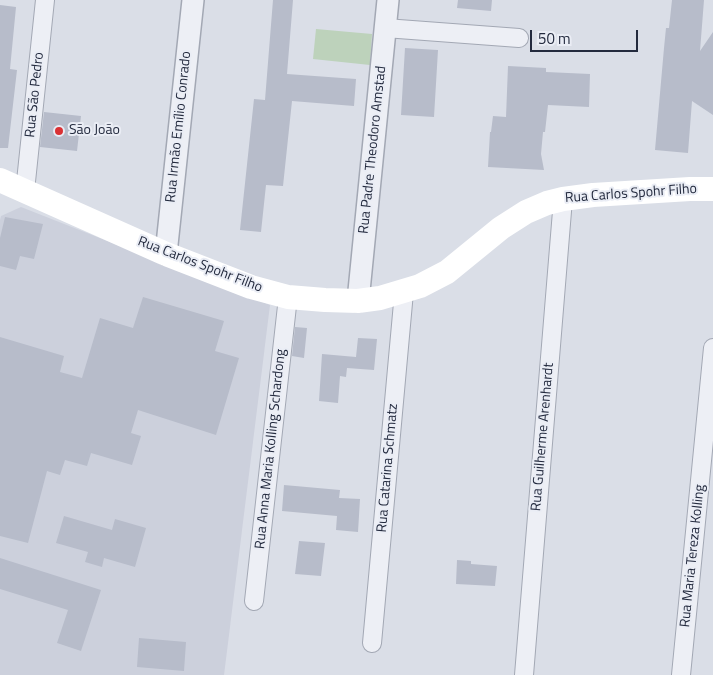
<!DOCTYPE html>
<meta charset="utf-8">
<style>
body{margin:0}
#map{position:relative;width:713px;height:675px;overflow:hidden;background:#dadee7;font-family:"Titillium Web",sans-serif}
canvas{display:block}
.scale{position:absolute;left:530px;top:30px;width:108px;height:22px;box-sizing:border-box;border:2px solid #232a3e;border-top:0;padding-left:6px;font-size:15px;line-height:18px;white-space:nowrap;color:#232a3e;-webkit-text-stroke:4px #eaedf5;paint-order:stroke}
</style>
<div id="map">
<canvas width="713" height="675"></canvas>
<div class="scale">50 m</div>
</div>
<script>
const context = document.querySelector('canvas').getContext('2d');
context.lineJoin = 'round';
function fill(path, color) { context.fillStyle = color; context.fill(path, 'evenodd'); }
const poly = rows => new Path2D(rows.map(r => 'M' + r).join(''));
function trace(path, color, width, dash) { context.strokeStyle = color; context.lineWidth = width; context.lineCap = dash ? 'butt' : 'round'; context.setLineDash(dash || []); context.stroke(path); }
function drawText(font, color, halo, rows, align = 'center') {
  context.font = font + ' "Titillium Web",sans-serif'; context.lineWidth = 4; context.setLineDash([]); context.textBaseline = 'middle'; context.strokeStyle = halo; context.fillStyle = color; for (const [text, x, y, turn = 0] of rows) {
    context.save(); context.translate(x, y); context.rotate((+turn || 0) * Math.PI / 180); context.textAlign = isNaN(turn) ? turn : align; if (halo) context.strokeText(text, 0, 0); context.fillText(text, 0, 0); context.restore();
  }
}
const built = poly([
 [21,207,270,305,224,675,0,675,0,220,1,216]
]);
const green = poly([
 [316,29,372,34,370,65,313,59]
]);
const building = poly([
 [273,0,293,0,287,74,356,79,354,106,292,101,283,186,266,185,261,232,240,230,254,99,265,100],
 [458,0,492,0,491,11,457,8],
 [672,0,704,0,700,51,713,32,713,115,692,101,688,153,655,150,664,48,666,28,669,28],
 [0,5,16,7,10,69,17,70,8,148,0,148],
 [405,48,438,50,434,117,401,115],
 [508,66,546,68,546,72,590,74,589,107,548,105,545,132,543,132,541,154,544,170,488,167,490,132,491,132,493,116,506,117],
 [44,112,81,116,77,151,40,147],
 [5,217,43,224,34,259,20,256,16,270,0,266,0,238],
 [143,297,224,321,215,351,239,358,216,435,138,410,131,433,141,436,132,465,91,453,87,466,65,460,60,475,47,471,28,543,0,536,0,337,64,356,60,372,82,378,100,318,133,328],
 [295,327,307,328,304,358,292,356],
 [358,338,377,339,374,370,347,368,346,377,340,376,338,403,319,401,322,354,356,357],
 [284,485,340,490,339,498,360,499,358,532,336,530,337,516,282,511],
 [64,516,112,530,115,519,146,528,135,567,104,558,102,567,85,562,88,552,56,543],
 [299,541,325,543,321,576,295,574],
 [0,558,101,590,81,651,57,643,68,610,0,589],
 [457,560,471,561,471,564,497,566,495,586,456,584],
 [139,638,186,642,184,671,137,667]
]);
const minor = poly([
 [385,28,519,38],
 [25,191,45,0],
 [254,601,288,297],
 [372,643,404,292],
 [524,675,563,199],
 [681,675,713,348]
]);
const tertiary = poly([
 [166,254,193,0],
 [358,301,388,0]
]);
const secondary = poly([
 [0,180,166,254,251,287,288,297,325,300,358,301,380,298,420,286,447,272,501,228,526,212,547,203,563,199,593,195,690,189,713,189]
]);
const markers = [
 [59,131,5,"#da3134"]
];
const streetNames = [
 ["Rua São Pedro",35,95,-84],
 ["Rua Irmão Emílio Conrado",179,127,-84],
 ["Rua Padre Theodoro Amstad",373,150,-84],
 ["Rua Carlos Spohr Filho",631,194,-4],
 ["Rua Carlos Spohr Filho",200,265,21],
 ["Rua Guilherme Arenhardt",543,437,-85],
 ["Rua Anna Maria Kolling Schardong",271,449,-84],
 ["Rua Catarina Schmatz",388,468,-85],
 ["Rua Maria Tereza Kolling",693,556,-84]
];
const poiNames = [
 ["São João",69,131]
];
fill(built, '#ccd0dc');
fill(green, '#bdd2bb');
fill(building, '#b7bcca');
trace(minor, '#a3a8b4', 20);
trace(tertiary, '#a3a8b4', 24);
trace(minor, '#edeff5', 18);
trace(tertiary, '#edeff5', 21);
trace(secondary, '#fff', 24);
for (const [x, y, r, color] of markers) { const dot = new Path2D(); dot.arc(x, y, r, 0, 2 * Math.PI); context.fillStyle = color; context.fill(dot); trace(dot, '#eaedf5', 2); }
drawText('14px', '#232a3e', '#eaedf5', streetNames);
drawText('14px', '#232a3e', '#eaedf5', poiNames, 'left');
</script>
